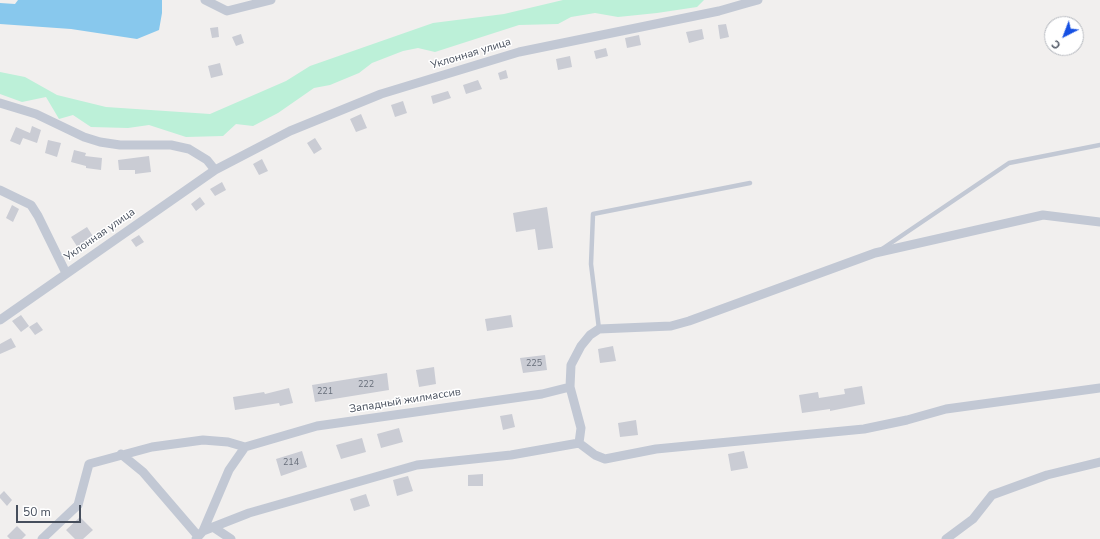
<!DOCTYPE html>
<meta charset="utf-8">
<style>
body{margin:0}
#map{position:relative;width:1100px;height:539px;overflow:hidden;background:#f1efee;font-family:"Nunito Sans",sans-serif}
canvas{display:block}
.north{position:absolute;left:1044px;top:16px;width:40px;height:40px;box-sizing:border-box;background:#fff;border:1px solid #b5b8be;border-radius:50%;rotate:222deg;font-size:11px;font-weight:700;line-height:16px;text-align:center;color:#464e5c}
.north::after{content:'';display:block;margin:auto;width:14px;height:18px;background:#1650e3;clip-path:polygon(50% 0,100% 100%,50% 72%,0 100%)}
.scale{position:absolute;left:16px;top:505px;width:65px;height:18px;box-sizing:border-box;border:2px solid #464e5c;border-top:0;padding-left:5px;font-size:12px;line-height:14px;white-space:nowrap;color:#464e5c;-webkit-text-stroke:3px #fff;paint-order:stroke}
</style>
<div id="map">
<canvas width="1100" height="539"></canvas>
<div class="north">С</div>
<div class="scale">50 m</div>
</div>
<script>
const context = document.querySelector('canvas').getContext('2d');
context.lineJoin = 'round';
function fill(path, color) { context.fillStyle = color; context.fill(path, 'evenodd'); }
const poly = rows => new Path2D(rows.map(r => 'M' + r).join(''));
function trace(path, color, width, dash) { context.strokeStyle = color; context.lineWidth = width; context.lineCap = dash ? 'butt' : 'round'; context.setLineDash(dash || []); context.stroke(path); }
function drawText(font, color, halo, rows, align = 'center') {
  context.font = font + ' "Nunito Sans",sans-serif'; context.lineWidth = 3; context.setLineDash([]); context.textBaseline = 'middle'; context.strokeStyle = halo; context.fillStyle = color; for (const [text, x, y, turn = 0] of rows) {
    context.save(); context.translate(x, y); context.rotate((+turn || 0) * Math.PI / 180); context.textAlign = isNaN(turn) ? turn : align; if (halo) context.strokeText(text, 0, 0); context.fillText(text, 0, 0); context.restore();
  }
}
const green = poly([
 [563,0,704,0,697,7,657,13,618,17,595,13,571,17,558,24,519,25,435,52,418,48,403,51,372,63,359,73,330,85,314,88,278,113,253,126,236,124,223,136,186,137,149,125,128,128,91,127,73,115,59,119,46,97,22,102,0,94,0,72,25,77,57,95,106,107,210,114,286,81,310,66,433,23,504,14]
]);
const water = poly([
 [18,0,162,0,162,13,159,30,137,39,71,29,0,24,0,3,15,4]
]);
const building = poly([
 [726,24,729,37,720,39,718,25],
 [218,27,219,37,212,38,210,28],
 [702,29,704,39,689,43,686,32],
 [241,34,244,43,236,46,232,37],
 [639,35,641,45,627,48,625,38],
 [606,48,608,56,596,59,594,51],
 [570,56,572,67,558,70,556,59],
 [220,63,223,75,211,78,208,66],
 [506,70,508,78,500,80,498,73],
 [478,80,482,89,466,94,463,85],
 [448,91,451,98,433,104,431,96],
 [403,101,407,113,395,117,391,105],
 [361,114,367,128,356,132,350,119],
 [32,126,41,130,37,143,23,138,20,145,10,141,16,127,30,133],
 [315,138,322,149,314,154,307,143],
 [48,140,61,143,57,157,45,153],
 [74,150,86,153,85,156,102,158,101,170,86,168,86,166,71,162],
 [149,156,151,172,135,174,135,170,119,170,118,160],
 [262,159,268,171,259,175,253,164],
 [222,182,226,190,215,196,210,189],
 [200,197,205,204,196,211,191,204],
 [12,205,19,209,13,222,6,218],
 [547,207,553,248,538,250,535,229,516,232,513,213],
 [87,227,96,241,80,251,71,237],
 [139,235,144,242,136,247,131,240],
 [21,315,29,326,21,332,12,321],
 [511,315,513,327,487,331,485,319],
 [37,322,43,330,35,335,29,327],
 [11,338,16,347,0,354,0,344],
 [613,346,616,361,600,363,598,349],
 [545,355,547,370,523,373,520,358],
 [434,367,436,384,419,387,416,370],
 [387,373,389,390,315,402,312,385],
 [862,386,865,404,830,411,830,409,802,413,799,395,818,392,819,398,845,394,844,389],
 [289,388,293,403,280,406,279,403,235,410,233,397,264,392,265,394],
 [512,414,515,427,503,430,500,416],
 [636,420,638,435,620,437,618,423],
 [399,428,403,442,381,448,377,434],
 [362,438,366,452,341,459,336,445],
 [302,451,307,467,281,476,276,459],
 [744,451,748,468,731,471,728,454],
 [483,474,483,486,468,486,468,475],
 [408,476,413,491,397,496,393,480],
 [4,491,12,500,7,506,0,498,0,495],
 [366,494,370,506,354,511,350,499],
 [80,517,93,530,83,539,75,539,66,530],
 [17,526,26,535,22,539,10,539,7,536]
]);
const service = poly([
 [882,249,1009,163,1100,145],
 [599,329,591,264,593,214,750,183]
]);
const minor = poly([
 [205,0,227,11,271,0],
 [746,0,747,3,758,0],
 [0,103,36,114,84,137,100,142,120,145,171,145,189,149,207,160,215,170],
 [0,190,31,205,38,216,66,273],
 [1100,222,1043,215,875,253,689,321,671,326,599,329,590,335,581,346,571,365,570,387,581,428,579,443,595,455,605,459,656,449,864,429,907,420,946,409,1100,388],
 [0,320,215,170,290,131,381,94,519,52,719,11,747,3],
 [245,447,317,426,542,394,570,387],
 [121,454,143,472,198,536],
 [213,527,231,539],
 [42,539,78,505,89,464,152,447,203,440,228,442,245,447,229,470,203,531],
 [196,539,203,531,249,513,417,465,511,455,579,443],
 [946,539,973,519,992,495,1047,475,1100,462]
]);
const numberNames = [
 ["225",534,364],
 ["222",366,385],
 ["221",325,392],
 ["214",291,463]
];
const streetNames = [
 ["Уклонная улица",471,54,-17],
 ["Уклонная улица",100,235,-35],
 ["Западный жилмассив",405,401,-9]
];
fill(green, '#bcf0d8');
fill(water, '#88c8ed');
fill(building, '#caccd4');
trace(service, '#c2c8d4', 4.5);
trace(minor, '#c2c8d4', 9);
drawText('9px', '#676e7a', null, numberNames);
drawText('11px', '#464e5c', '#fff', streetNames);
</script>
